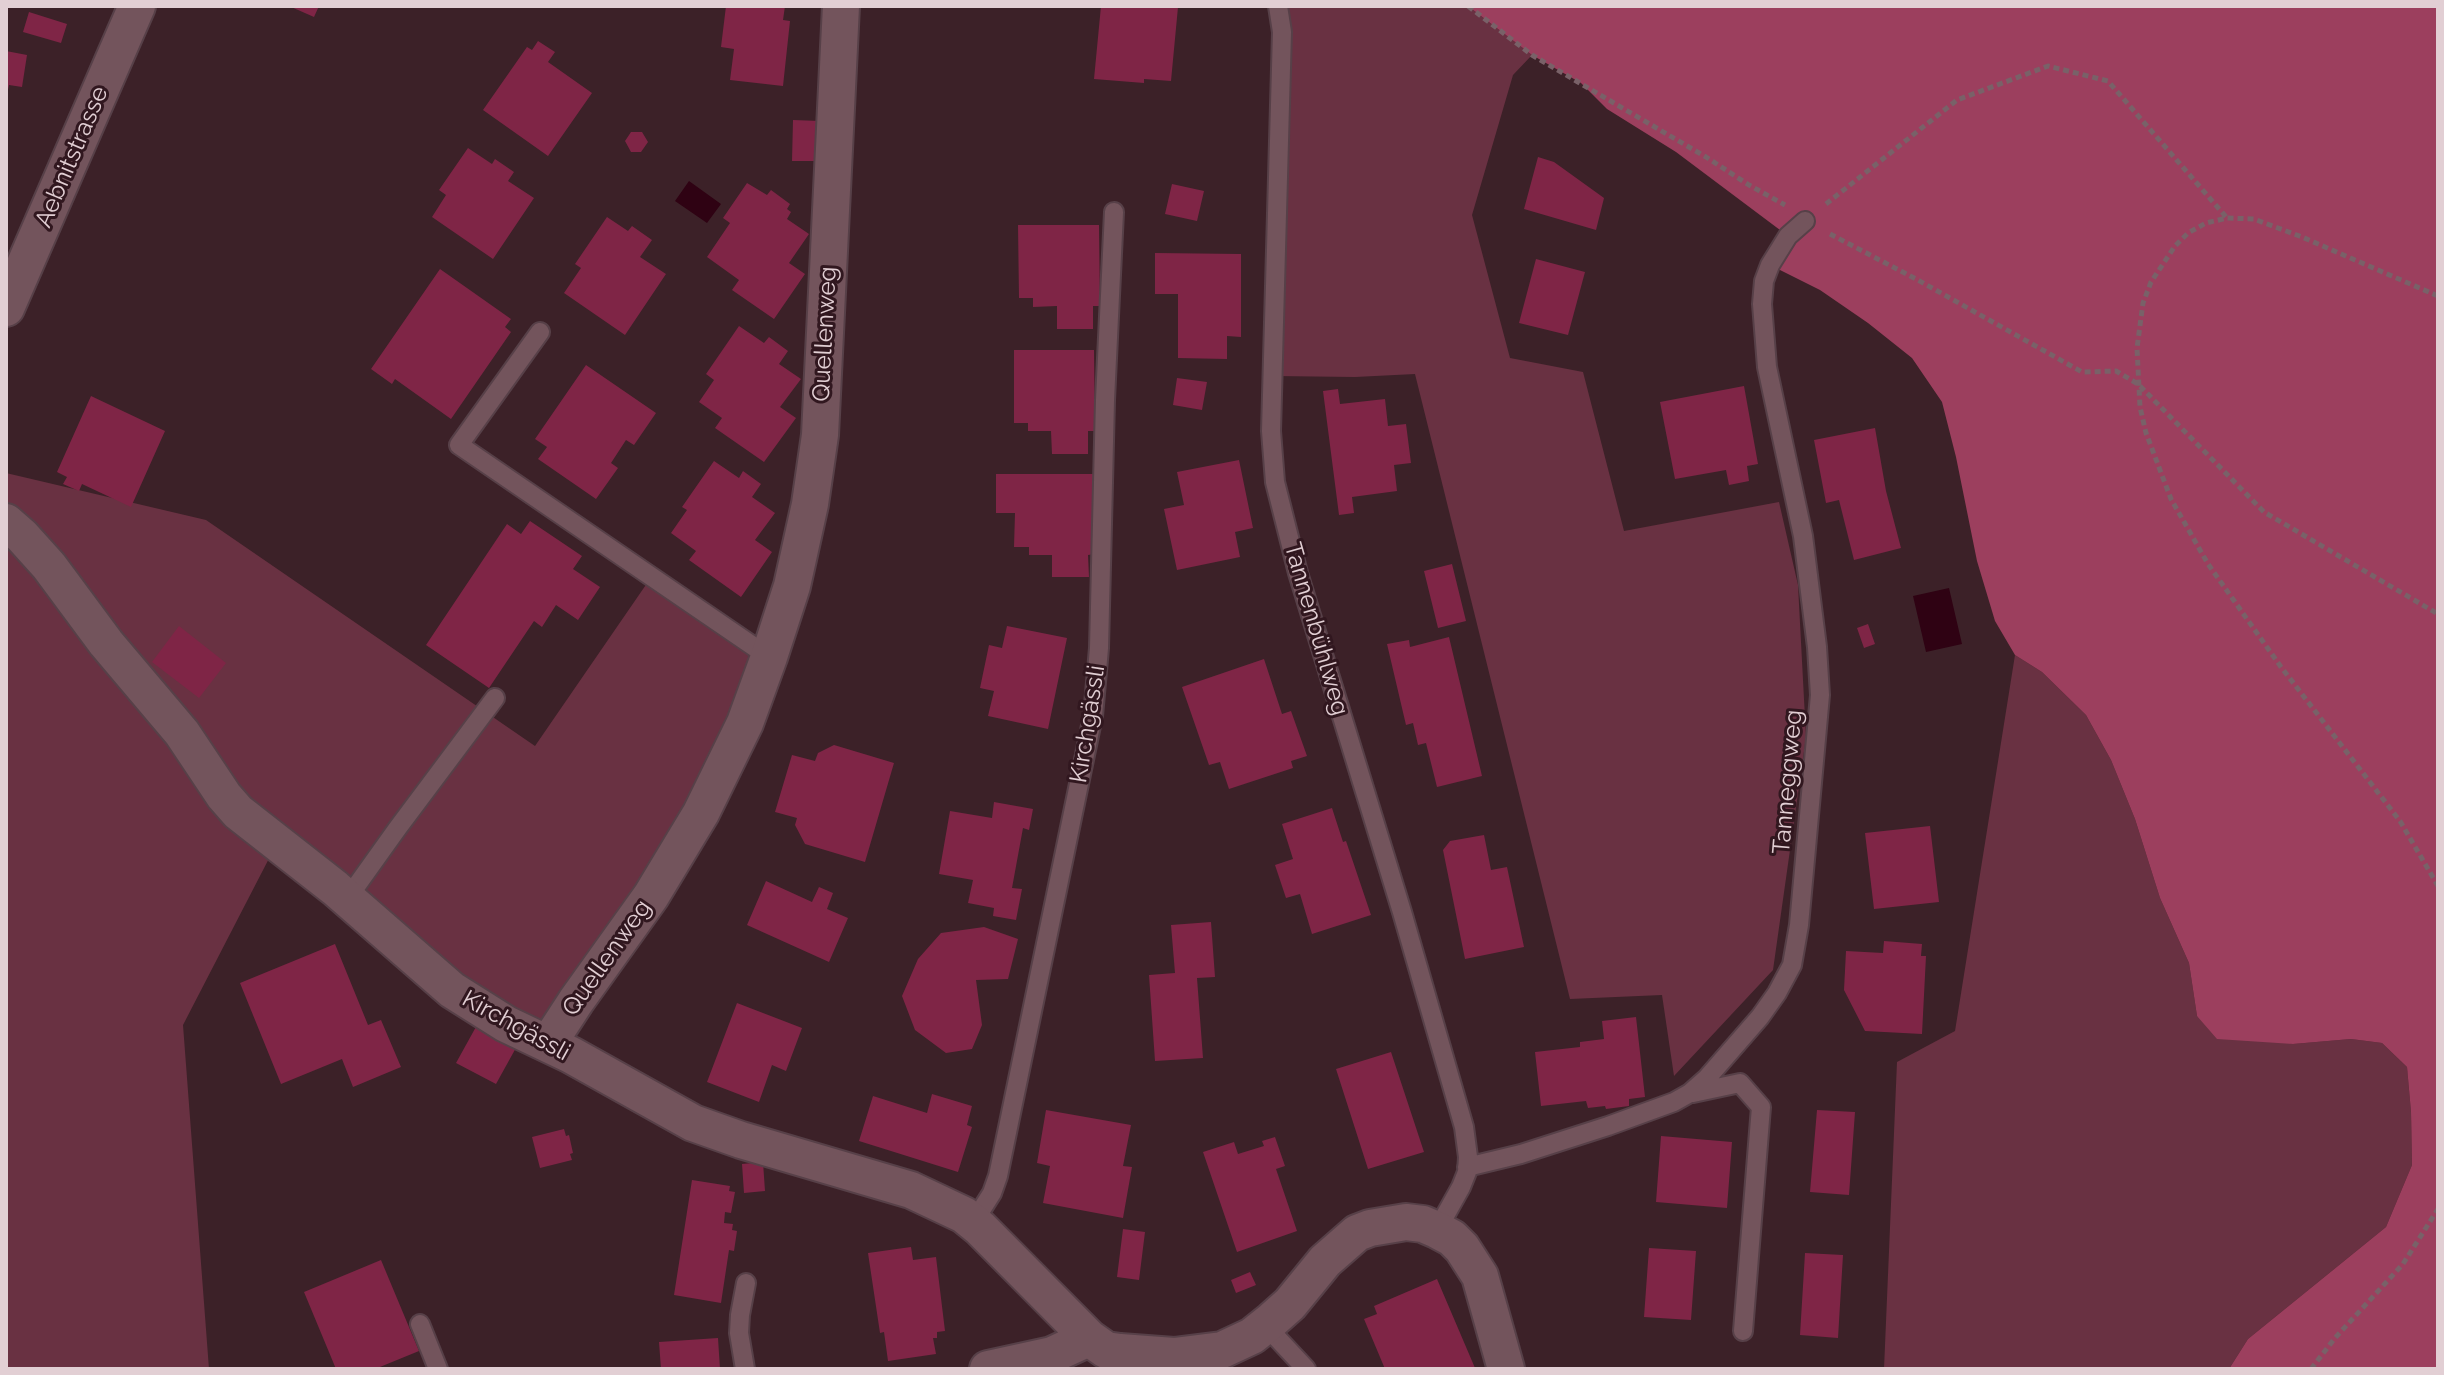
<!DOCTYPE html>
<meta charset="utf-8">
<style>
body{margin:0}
#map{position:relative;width:2444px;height:1375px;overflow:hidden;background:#3c2128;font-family:Raleway,sans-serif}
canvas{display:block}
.frame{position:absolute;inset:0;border:8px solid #e2cfd4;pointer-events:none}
</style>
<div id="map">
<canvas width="2444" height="1375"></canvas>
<div class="frame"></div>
</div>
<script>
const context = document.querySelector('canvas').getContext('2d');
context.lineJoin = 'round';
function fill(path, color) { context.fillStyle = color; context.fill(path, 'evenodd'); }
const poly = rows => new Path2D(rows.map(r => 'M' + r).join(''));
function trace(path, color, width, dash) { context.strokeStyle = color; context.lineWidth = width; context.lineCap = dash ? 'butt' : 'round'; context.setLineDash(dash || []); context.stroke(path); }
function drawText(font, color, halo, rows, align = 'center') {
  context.font = font + ' Raleway,sans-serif'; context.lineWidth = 6; context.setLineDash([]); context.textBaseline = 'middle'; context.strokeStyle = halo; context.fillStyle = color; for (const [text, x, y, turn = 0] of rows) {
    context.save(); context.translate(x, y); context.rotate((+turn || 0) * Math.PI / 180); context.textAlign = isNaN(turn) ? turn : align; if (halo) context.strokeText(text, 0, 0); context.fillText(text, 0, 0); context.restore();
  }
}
const green = poly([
 [1278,6,1468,6,1532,55,1513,75,1472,215,1510,358,1583,372,1624,531,1779,502,1798,585,1806,737,1773,970,1674,1076,1662,995,1570,999,1415,374,1355,377,1274,376],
 [6,473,206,520,535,746,652,576,769,657,548,1044,277,843,183,1025,209,1369,6,1369],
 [2015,655,2042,672,2086,715,2111,760,2135,819,2160,898,2189,963,2197,1016,2293,1044,2351,1039,2382,1043,2407,1067,2411,1112,2412,1165,2386,1227,2248,1339,2229,1369,1884,1369,1897,1062,1955,1031]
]);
const forest = poly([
 [1468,6,2438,6,2438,1369,2229,1369,2248,1339,2386,1227,2412,1165,2411,1112,2407,1067,2382,1043,2351,1039,2293,1044,2217,1039,2197,1016,2189,963,2160,898,2135,819,2111,760,2086,715,2042,672,2015,655,1995,621,1977,561,1956,457,1942,402,1912,358,1868,323,1820,290,1770,265,1788,236,1676,152,1607,109,1581,83,1532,55]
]);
const water = poly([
 [689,181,721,204,707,223,675,201],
 [1949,588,1962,644,1926,652,1913,596]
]);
const building = poly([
 [289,6,319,6,314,17],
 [726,6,785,6,783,20,790,21,783,86,730,80,734,49,721,47],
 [1101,6,1178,7,1171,81,1144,79,1144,83,1094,79],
 [29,12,67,24,61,43,23,32],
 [538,41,555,52,548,62,592,93,548,156,483,110,527,47,532,50],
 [6,51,27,55,22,87,9,85,7,94],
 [793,120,820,121,819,161,792,161],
 [631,132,642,132,648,142,641,152,631,152,625,141],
 [468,148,492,164,495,159,514,172,508,181,534,198,493,259,432,217,446,195,439,190],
 [1538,157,1554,162,1604,198,1596,230,1524,209],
 [747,183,767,195,771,190,790,204,787,209,791,212,787,219,809,234,789,263,805,274,774,319,732,290,739,280,707,257,730,223,723,218],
 [1172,184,1204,191,1197,221,1165,214],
 [607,217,628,231,632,226,652,240,640,257,666,274,625,335,564,293,581,268,575,264],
 [1018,225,1099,225,1100,306,1093,306,1093,329,1057,329,1057,306,1033,307,1033,298,1019,298],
 [1155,253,1241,254,1241,337,1227,336,1227,359,1178,358,1178,294,1155,294],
 [1536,259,1585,272,1568,335,1519,323],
 [440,269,511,319,505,327,511,332,451,419,395,379,392,384,371,369],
 [739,326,764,343,769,337,788,351,779,364,801,379,780,407,796,418,764,462,715,428,722,418,699,402,714,380,706,374],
 [1014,350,1094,350,1095,431,1088,431,1088,454,1052,454,1051,431,1028,431,1028,423,1014,423],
 [586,365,656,413,634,445,626,440,611,463,618,468,596,499,538,459,547,447,535,439],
 [1177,378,1207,382,1202,410,1173,405],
 [1744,386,1758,464,1747,466,1749,481,1729,485,1726,470,1675,479,1660,402],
 [1338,389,1340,404,1385,399,1388,426,1406,424,1411,463,1394,465,1397,491,1352,497,1354,513,1339,515,1323,391],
 [91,396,165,431,131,507,82,484,79,491,63,484,67,477,57,472],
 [1875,428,1886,491,1901,548,1854,560,1839,500,1826,503,1814,440],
 [1239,460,1253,528,1235,532,1240,557,1177,570,1164,509,1184,505,1177,472],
 [714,461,739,478,743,471,761,484,752,497,775,513,755,540,772,552,741,597,689,560,696,551,671,533,687,510,682,507],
 [996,474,1095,474,1095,554,1088,555,1089,577,1052,577,1052,555,1029,555,1029,547,1014,547,1015,513,996,513],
 [530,521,582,556,573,569,600,587,578,620,556,605,542,627,534,621,489,688,426,645,507,524,521,534],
 [1452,564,1466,621,1438,628,1424,571],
 [1868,624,1875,644,1864,648,1857,628],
 [179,626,226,663,199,698,152,662],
 [1007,626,1067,638,1048,729,988,716,994,691,980,688,989,645,1002,648],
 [1449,637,1482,776,1437,787,1426,743,1418,745,1413,723,1406,725,1387,644,1409,640,1410,647],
 [1264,659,1282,714,1291,711,1307,756,1291,761,1293,768,1229,789,1220,762,1209,765,1182,687],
 [834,745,894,763,865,862,805,844,795,825,797,818,775,812,792,755,815,761,818,753],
 [994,802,1033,809,1029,830,1023,828,1012,888,1022,889,1016,920,993,916,994,908,968,903,973,880,939,874,950,811,992,818],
 [1332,808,1343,842,1346,841,1371,915,1312,934,1300,894,1286,898,1275,865,1293,859,1282,824],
 [1930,826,1939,902,1874,909,1865,833],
 [1484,835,1491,870,1507,867,1524,947,1465,959,1443,850,1450,841],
 [766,881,812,902,819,887,833,893,827,909,848,918,829,962,747,925],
 [1211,922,1215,977,1197,978,1203,1058,1155,1061,1149,975,1175,973,1171,925],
 [984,927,1018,939,1008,979,976,980,982,1025,972,1049,946,1053,915,1030,902,996,918,959,941,933],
 [1884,941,1922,944,1921,956,1926,956,1922,1034,1865,1031,1844,990,1846,951,1883,953],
 [335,944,368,1025,381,1020,401,1067,353,1087,342,1059,281,1084,240,983],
 [737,1003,802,1028,786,1071,772,1065,759,1102,707,1082],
 [1636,1017,1645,1097,1629,1099,1629,1106,1606,1109,1605,1106,1588,1108,1586,1101,1541,1106,1535,1052,1580,1047,1580,1042,1604,1039,1602,1021],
 [477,1025,517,1046,496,1084,456,1063],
 [1391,1052,1424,1152,1368,1169,1336,1069],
 [932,1094,972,1106,967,1125,972,1127,958,1172,859,1141,873,1096,927,1113],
 [1046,1110,1131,1125,1123,1166,1132,1167,1123,1218,1043,1203,1050,1166,1037,1163],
 [1817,1110,1855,1112,1849,1195,1810,1192],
 [564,1129,566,1136,569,1135,573,1153,570,1154,572,1160,540,1168,532,1137],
 [1661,1136,1732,1142,1727,1208,1656,1202],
 [1275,1137,1285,1166,1276,1169,1297,1231,1237,1252,1203,1152,1234,1142,1238,1154,1264,1146,1262,1141],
 [763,1162,765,1191,744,1193,742,1164],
 [692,1180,730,1186,729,1191,735,1192,731,1213,725,1212,724,1223,733,1224,732,1230,737,1231,734,1251,729,1250,721,1303,674,1295],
 [1123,1229,1145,1232,1139,1280,1117,1277],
 [911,1247,913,1260,936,1257,945,1331,937,1332,937,1338,933,1338,936,1354,888,1361,884,1332,880,1333,868,1253],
 [1649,1248,1696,1251,1691,1320,1644,1317],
 [1805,1253,1843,1255,1838,1338,1800,1335],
 [381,1260,419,1351,375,1369,336,1369,304,1292],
 [1250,1272,1256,1285,1236,1293,1231,1280],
 [1437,1279,1475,1368,1385,1369,1364,1319,1377,1314,1374,1306],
 [718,1338,720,1369,661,1369,659,1342]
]);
const path = poly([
 [1468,6,1532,55,1706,157,1749,185,1785,205],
 [1826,204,1957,100,2048,66,2108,81,2227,218],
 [1830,234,1916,279,2082,372,2116,371,2138,384,2264,512,2438,614],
 [2438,296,2302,237,2254,219,2227,218,2206,223,2188,233,2175,246,2151,282,2143,303,2137,348,2140,407,2146,433,2171,499,2208,564,2281,667,2400,821,2438,886],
 [2311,1369,2335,1338,2403,1264,2438,1209]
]);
const lane = poly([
 [1278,6,1282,32,1271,431,1275,482,1298,573,1402,912,1464,1127,1468,1157,1467,1172,1461,1187,1437,1230],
 [540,332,459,445,769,657],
 [347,899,397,829,495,698],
 [1693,1093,1740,1083,1761,1107,1743,1331],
 [1467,1167,1521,1154,1608,1126,1674,1102,1690,1093,1707,1078,1760,1017,1777,993,1792,965,1799,925,1820,695,1817,647,1803,536,1767,367,1762,304,1764,281,1770,265,1788,236,1805,221],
 [973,1223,992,1193,998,1176,1093,716,1099,648,1105,400,1114,212],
 [420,1324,438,1369],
 [1265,1325,1306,1369],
 [745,1369,739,1333,740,1315,746,1283]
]);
const street = poly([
 [6,308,137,6],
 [6,522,22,536,49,566,106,643,182,733,224,796,238,812,335,888,452,990,506,1024,571,1055,693,1123,741,1140,911,1190,964,1215,980,1228,1089,1338],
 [548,1044,576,1001,651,896,701,813,745,723,769,657,792,586,810,504,820,435,841,6],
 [988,1369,1052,1355,1089,1338,1106,1350,1120,1352,1174,1356,1222,1350,1252,1336,1272,1320,1290,1304,1325,1261,1357,1233,1370,1228,1406,1222,1423,1224,1437,1230,1452,1238,1462,1248,1480,1276,1506,1369]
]);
const streetNames = [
 ["Aebnitstrasse",72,157,-67],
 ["Quellenweg",825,334,-87],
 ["Tannenbühlweg",1316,629,74],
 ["Kirchgässli",1088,724,-81],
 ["Tanneggweg",1788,782,-85],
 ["Quellenweg",607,958,-55],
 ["Kirchgässli",516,1026,29]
];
fill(green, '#693142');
fill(forest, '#9c3f5e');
fill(water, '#2f0213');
fill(building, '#7f2546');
trace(lane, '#574048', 22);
trace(street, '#574048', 40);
trace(path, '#796168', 5, [6, 4]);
trace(lane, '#73545c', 18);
trace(street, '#73545c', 36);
drawText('24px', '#e2cfd4', '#31171f', streetNames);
</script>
